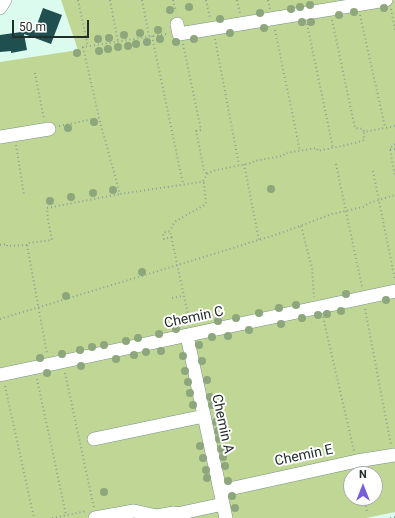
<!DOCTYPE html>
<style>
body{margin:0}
#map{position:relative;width:395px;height:518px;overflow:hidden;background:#dbfbef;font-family:Roboto,sans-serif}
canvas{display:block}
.north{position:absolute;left:343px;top:466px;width:40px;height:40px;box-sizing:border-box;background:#fff;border:1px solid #a7abaa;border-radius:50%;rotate:0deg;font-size:11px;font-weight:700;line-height:16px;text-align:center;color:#222e2a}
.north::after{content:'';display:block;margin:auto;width:14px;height:18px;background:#7860da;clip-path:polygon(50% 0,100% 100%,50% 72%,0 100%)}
.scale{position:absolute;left:12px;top:20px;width:77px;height:18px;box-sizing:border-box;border:2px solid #222e2a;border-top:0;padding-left:5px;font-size:12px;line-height:14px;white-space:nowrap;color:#222e2a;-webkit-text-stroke:3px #fff;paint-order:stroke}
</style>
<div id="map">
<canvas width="395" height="518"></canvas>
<div class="north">N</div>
<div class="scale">50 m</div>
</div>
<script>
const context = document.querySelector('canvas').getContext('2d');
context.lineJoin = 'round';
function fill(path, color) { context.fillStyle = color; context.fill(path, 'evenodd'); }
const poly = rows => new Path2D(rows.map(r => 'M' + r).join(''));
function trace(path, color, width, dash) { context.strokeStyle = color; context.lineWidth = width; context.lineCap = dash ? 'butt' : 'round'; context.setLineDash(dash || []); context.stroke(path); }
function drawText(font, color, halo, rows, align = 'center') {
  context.font = font + ' Roboto,sans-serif'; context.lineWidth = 4; context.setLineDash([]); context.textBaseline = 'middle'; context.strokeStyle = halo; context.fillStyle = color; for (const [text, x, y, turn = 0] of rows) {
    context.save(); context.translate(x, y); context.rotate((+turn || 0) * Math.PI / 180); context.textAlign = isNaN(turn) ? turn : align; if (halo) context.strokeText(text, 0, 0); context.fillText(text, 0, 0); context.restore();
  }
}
const green = poly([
 [61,0,395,0,395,512,366,518,0,518,0,62,78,50],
 [351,474,375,474,375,498,351,498]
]);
const building = poly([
 [43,8,62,15,51,44,24,34,27,50,11,53,11,51,0,52,0,35,35,30]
]);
const path = poly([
 [78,0,88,47],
 [110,0,118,42],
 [142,0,149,36],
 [173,0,176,12],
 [206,0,210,18],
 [237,0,240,13],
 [268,0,270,9],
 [391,9,395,30],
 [360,15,385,127],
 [332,20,355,128,363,129,364,132],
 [307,24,333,148],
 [275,30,300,151],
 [166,34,83,47,99,118,120,194,201,182,204,183,206,204,176,221,174,223,170,231],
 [152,36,183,184],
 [215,39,239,165],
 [183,44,201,130,196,131,204,170,207,174],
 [35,73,44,119],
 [59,126,99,118],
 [395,144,392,146,390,149,395,177],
 [16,145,24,195],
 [390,149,395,149],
 [244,164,259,240],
 [336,164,362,287],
 [373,171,395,280],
 [203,181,208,173,216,170,252,163,254,161,283,156,285,153,317,148,318,151,355,143,364,140,364,132,395,126],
 [301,226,312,268,314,297],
 [172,237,164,239,163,233,170,231,190,324],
 [0,245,7,244,7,246,27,245,28,243,52,240,48,220,47,208,120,194],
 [27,245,47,354],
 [172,298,184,296],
 [365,309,391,445],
 [323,317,354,451],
 [0,319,181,264,278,234,332,214,363,207,369,203,395,195],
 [178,326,178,323,189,321],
 [65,373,94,508],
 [37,379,66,515],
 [5,386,34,518],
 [364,498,367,511],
 [52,518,87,511],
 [390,518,395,517]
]);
const minor = poly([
 [0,8,5,0],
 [177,24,179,34,386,0],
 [0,137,49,129],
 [187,336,226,518],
 [0,375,395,291],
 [94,439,204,416],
 [220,491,357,461,395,455],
 [95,518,134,511,157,516,174,513,177,514,223,504]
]);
const trees = [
 [310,5],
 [189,7],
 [300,7],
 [384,8],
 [291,9],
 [170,10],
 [354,12],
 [260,13],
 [339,15],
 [220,19],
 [302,22],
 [311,22],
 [264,28],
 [158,30],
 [140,33],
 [230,33],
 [124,35],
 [109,38],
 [98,39],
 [160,39],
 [194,39],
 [147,42],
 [176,42],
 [136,44],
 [128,46],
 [118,47],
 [108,49],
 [99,51],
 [77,53],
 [94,122],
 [68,128],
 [271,189],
 [113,190],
 [93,193],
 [71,197],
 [50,201],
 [142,272],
 [346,294],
 [66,296],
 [386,300],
 [296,305],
 [279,308],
 [341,311],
 [259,313],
 [327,314],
 [318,315],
 [236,318],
 [302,318],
 [218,321],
 [281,324],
 [176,329],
 [249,330],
 [159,334],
 [228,336],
 [212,337],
 [138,338],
 [126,341],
 [104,345],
 [199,345],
 [92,347],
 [80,350],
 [161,351],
 [146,352],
 [62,354],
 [134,355],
 [183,356],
 [40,358],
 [116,359],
 [202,361],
 [81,366],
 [185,371],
 [47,373],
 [207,380],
 [188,382],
 [190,393],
 [210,397],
 [193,405],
 [212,405],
 [216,422],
 [218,431],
 [219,439],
 [200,446],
 [221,449],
 [223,457],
 [203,458],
 [225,466],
 [206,470],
 [207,478],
 [228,481],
 [104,492],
 [232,496],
 [235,508]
];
const streetNames = [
 ["Chemin C",194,318,-12],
 ["Chemin A",222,424,78],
 ["Chemin E",304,456,-12]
];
fill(green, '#c0d694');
fill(building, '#1f4f4e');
trace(minor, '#779489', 14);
trace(path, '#8ba29a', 2, [1, 3]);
trace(minor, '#fff', 13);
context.fillStyle = '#8da67c';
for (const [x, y] of trees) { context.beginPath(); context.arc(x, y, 4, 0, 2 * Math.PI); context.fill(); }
drawText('14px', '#222e2a', '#fff', streetNames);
</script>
